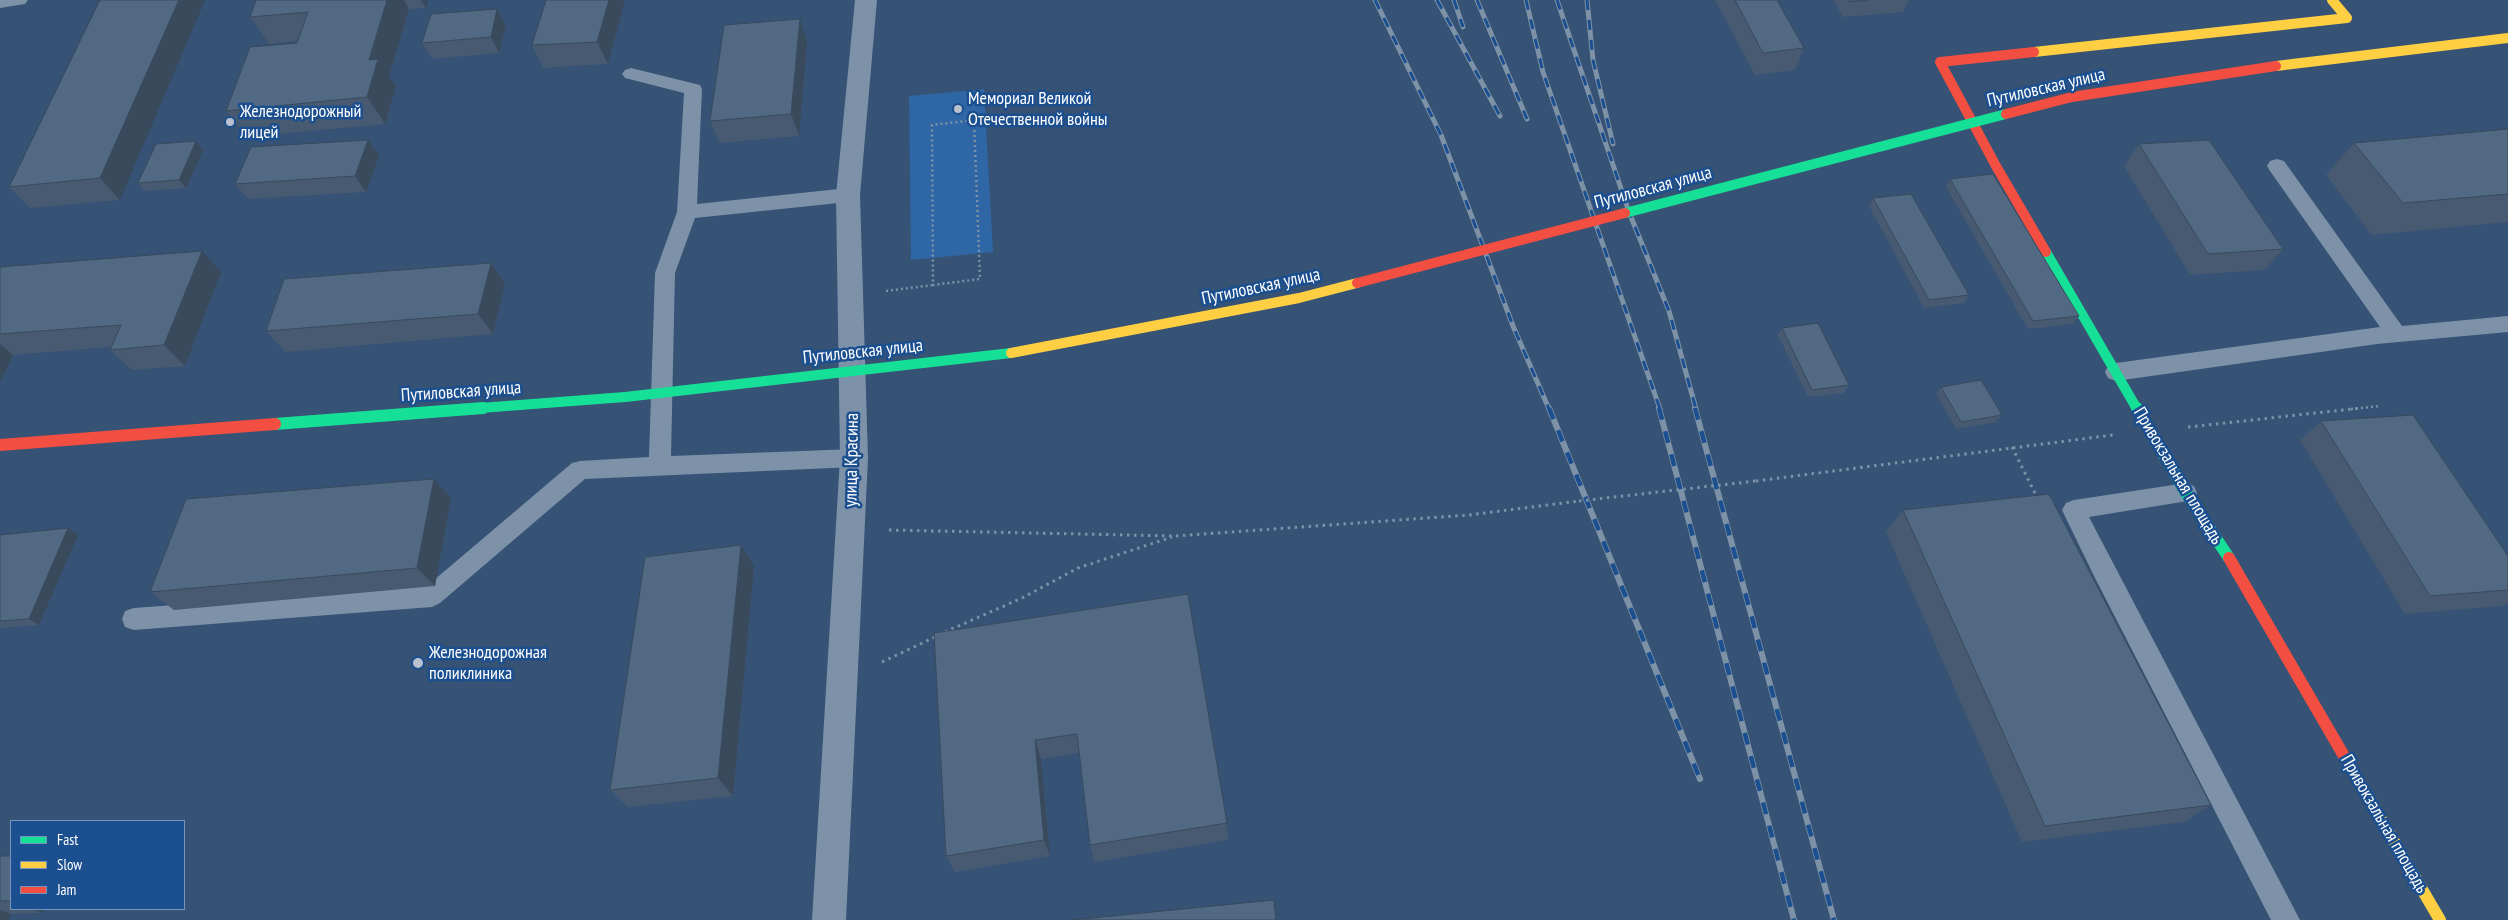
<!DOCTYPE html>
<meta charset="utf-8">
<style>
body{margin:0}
#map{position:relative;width:2508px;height:920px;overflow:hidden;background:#365274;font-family:"PT Sans Narrow",sans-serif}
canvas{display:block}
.legend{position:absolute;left:10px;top:820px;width:175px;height:90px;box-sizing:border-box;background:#1b4f8f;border:1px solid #7695bc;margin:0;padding:6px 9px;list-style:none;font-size:15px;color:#fff}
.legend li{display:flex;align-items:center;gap:10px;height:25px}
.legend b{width:25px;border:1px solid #7695bc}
</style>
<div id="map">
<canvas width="2508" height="920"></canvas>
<ul class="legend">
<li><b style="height:6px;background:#16e098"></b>Fast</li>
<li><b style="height:6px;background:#ffcf43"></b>Slow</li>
<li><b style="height:6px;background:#f24e42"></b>Jam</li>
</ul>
</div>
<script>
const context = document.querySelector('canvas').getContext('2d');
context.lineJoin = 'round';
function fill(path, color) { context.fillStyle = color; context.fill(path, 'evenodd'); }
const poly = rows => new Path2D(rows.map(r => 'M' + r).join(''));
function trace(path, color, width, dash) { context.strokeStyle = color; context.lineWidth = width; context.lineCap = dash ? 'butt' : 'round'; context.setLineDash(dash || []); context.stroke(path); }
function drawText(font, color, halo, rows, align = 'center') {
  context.font = font + ' "PT Sans Narrow",sans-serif'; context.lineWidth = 5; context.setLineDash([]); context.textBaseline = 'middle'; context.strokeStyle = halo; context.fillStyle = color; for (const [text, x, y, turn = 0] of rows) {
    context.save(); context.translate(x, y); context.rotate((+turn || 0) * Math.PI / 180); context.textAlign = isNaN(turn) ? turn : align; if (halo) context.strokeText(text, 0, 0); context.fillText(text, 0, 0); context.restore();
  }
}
const green = poly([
 [984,89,993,252,911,260,909,96]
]);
const pathFar1 = poly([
 [974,120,980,279,933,285,932,125,974,120],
 [886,291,933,285],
 [2351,409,2380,406]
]);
const path = poly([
 [2188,427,2362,408],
 [2012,447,2037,497],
 [1756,481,2113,435],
 [889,530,1175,536,1469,515,1579,501],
 [945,632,1022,598,1078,568,1172,537],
 [882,662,937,636]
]);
const lane = poly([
 [0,0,28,0,25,4,0,8,0,0],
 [631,68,700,85,702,89,697,204,848,188,855,190,858,195,855,200,848,202,695,218,675,273,671,456,854,449,862,451,865,458,862,465,854,467,585,479,440,603,432,607,134,630,125,627,122,619,125,611,134,608,427,586,572,463,580,461,649,457,655,273,677,212,684,93,625,78,622,74,625,70,631,68],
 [2277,159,2284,161,2402,326,2508,316,2508,332,2377,344,2116,381,2108,378,2105,372,2108,366,2116,363,2380,327,2270,171,2267,166,2270,161,2277,159],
 [2186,483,2194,486,2197,493,2194,500,2089,517,2300,920,2271,920,2096,580,2062,510,2066,503,2074,500,2186,483]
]);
const street = poly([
 [855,0,877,0,860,195,868,458,846,920,812,920,840,458,836,195,855,0]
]);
const fastFar1 = poly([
 [2046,252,2137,409],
 [467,409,625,397]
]);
const fast = poly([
 [2137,408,2186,493,2229,558],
 [275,424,483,408]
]);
const slowFar1 = poly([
 [2034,52,2347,18,2332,0],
 [2276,66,2508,38]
]);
const slow = poly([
 [2362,787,2440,920]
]);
const jamFar1 = poly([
 [2034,52,1940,62,1996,166,2046,252]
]);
const jam = poly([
 [0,445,275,424],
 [2229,558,2362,787]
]);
const railFar1 = poly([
 [1375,0,1441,135,1513,326,1549,409],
 [1437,0,1500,116],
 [1454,0,1463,27],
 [1477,0,1527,119],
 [1526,0,1543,72,1660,409],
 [1557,0,1629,212,1669,311,1696,409],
 [1587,0,1593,60,1613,144]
]);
const rail = poly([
 [1549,408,1700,779],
 [1659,408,1794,920],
 [1695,408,1834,920]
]);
const pathBridge = poly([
 [1579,501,1756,481]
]);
const fastBridge = poly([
 [1625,213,2006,114],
 [625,397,1011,353]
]);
const slowBridge = poly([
 [1011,353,1299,298,1357,283]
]);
const jamBridge = poly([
 [2006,114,2072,97,2276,66],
 [1357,283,1625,213]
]);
const wall = poly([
 [100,0,120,200,30,208,9,187],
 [256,0,428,0,426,8,409,9,389,76,396,86,385,124,247,137,226,111,297,43,297,41,269,44,250,17],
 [546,0,625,0,608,64,543,68,532,45],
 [1715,0,1777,0,1804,48,1795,70,1755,75],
 [1833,0,1909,0,1903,12,1843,17],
 [497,9,506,25,499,53,432,59,422,43],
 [807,41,799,136,720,143,710,121],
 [2508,129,2508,222,2372,235,2326,175,2354,143],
 [368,140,379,156,366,192,248,199,235,184],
 [2139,144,2283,249,2264,270,2190,275,2124,166],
 [203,150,186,188,145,191,138,183],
 [1950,179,2079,316,2073,324,2028,329,1946,187],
 [1873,198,1969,295,1964,303,1924,308,1869,206],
 [491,263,505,284,493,334,285,352,266,331],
 [0,267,221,272,185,366,132,370,110,350,111,347,13,355,0,382],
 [1782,328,1849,385,1844,393,1808,397,1778,335],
 [1941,387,2002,415,1996,422,1956,429,1936,394],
 [2321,421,2508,556,2508,603,2502,606,2405,614,2300,440],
 [434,479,451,498,435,586,174,610,150,592],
 [1903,510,2211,805,2184,822,2022,842,1886,532],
 [68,528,78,535,39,625,0,628,0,535],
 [754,567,733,796,628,807,610,790],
 [934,633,1227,823,1228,840,1094,862,1090,845,1079,753,1041,759,1050,856,955,872,946,856],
 [0,856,11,856,11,909,44,909,42,913,11,914,9,920,0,920]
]);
const shadedWall = poly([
 [179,0,205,0,120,200,100,178],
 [387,0,404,0,409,9,389,76,396,86,385,124,367,97,369,60],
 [421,0,428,0,426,8],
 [609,0,625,0,608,64,597,42],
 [497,9,506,25,499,53,491,37],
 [800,19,807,41,799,136,791,114],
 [368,140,379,156,366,192,355,176],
 [196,141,203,150,186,188,179,180],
 [202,251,221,272,185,366,164,345],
 [491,263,505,284,493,334,478,314],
 [0,344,13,355,0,382],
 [434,479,451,498,435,586,417,568],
 [68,528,78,535,39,625,29,619],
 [741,545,754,567,733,796,718,778],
 [1035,740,1041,759,1050,856,1044,840],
 [31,909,44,909,42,913],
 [0,910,11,914,9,920,0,920]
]);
const building = poly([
 [100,0,179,0,100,178,9,187,100,0],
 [256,0,387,0,369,60,378,59,367,97,226,111,250,47,297,43,308,12,250,17,256,0],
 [546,0,609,0,597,42,532,45,546,0],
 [1735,0,1777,0,1804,48,1763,53,1735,0],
 [1849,0,1867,0,1850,2,1849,0],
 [497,9,491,37,422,43,431,14,497,9],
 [800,19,791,114,710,121,724,25,800,19],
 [2508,129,2508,194,2403,203,2354,143,2508,129],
 [368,140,355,176,235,184,251,147,368,140],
 [2209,140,2283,249,2208,254,2139,144,2209,140],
 [196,141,179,180,138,183,156,144,196,141],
 [1993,174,2079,316,2033,321,1950,179,1993,174],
 [1911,194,1969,295,1929,300,1873,198,1911,194],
 [202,251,164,345,110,350,121,325,0,334,0,267,202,251],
 [491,263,478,314,266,331,284,279,491,263],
 [1818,323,1849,385,1812,390,1782,328,1818,323],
 [1981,380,2002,415,1961,422,1941,387,1981,380],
 [2413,415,2508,556,2508,590,2430,596,2321,421,2413,415],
 [434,479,417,568,150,592,186,499,434,479],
 [2049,494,2211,805,2045,826,1903,510,2049,494],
 [68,528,29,619,0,621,0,535,68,528],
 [741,545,718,778,610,790,645,557,741,545],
 [1188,594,1227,823,1090,845,1077,734,1035,740,1044,840,946,856,934,633,1188,594],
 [0,856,11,856,11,901,0,901,0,856],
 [1274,900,1276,920,1072,920,1274,900]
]);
const markers = [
 [958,109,5,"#b9c2ce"],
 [230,122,5,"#b9c2ce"],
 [418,663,6,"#b9c2ce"]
];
const streetNames = [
 ["Путиловская улица",2046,88,-13],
 ["Путиловская улица",1653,188,-15],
 ["Путиловская улица",1261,287,-12],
 ["Путиловская улица",863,352,-6],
 ["Путиловская улица",461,392,-4],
 ["улица Красина",852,460,-89],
 ["Привокзальная площадь",2178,476,59],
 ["Привокзальная площадь",2384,824,60]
];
const poiNames = [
 ["Мемориал Великой",968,99],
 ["Отечественной войны",968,120],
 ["Железнодорожный",240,112],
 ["лицей",240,133],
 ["Железнодорожная",429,653],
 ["поликлиника",429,674]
];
fill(green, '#2f66a5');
trace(pathFar1, '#7d92a8', 2.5, [2, 3]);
trace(path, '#7d92a8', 3, [2.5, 4.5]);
fill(lane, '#7d92a8');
fill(street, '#7d92a8');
trace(fastFar1, '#16e098', 10);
trace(fast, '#16e098', 12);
trace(slowFar1, '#ffcf43', 10);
trace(slow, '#ffcf43', 12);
trace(jamFar1, '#f24e42', 10);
trace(jam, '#f24e42', 12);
trace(railFar1, '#7e92a7', 5);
trace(rail, '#7e92a7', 6);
trace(railFar1, '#1b4f8f', 3, [10]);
trace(rail, '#1b4f8f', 4.5, [12]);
trace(pathBridge, '#7d92a8', 3, [2.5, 4.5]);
trace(fastBridge, '#16e098', 10);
trace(slowBridge, '#ffcf43', 10);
trace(jamBridge, '#f24e42', 10);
fill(wall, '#475a72');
fill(shadedWall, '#394a5c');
fill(building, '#526984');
trace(building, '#394a5c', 1);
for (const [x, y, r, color] of markers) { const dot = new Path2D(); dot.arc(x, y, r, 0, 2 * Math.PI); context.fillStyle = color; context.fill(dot); trace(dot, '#1b4f8f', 2); }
drawText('18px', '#fff', '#1b4f8f', streetNames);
drawText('18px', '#fff', '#1b4f8f', poiNames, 'left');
</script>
